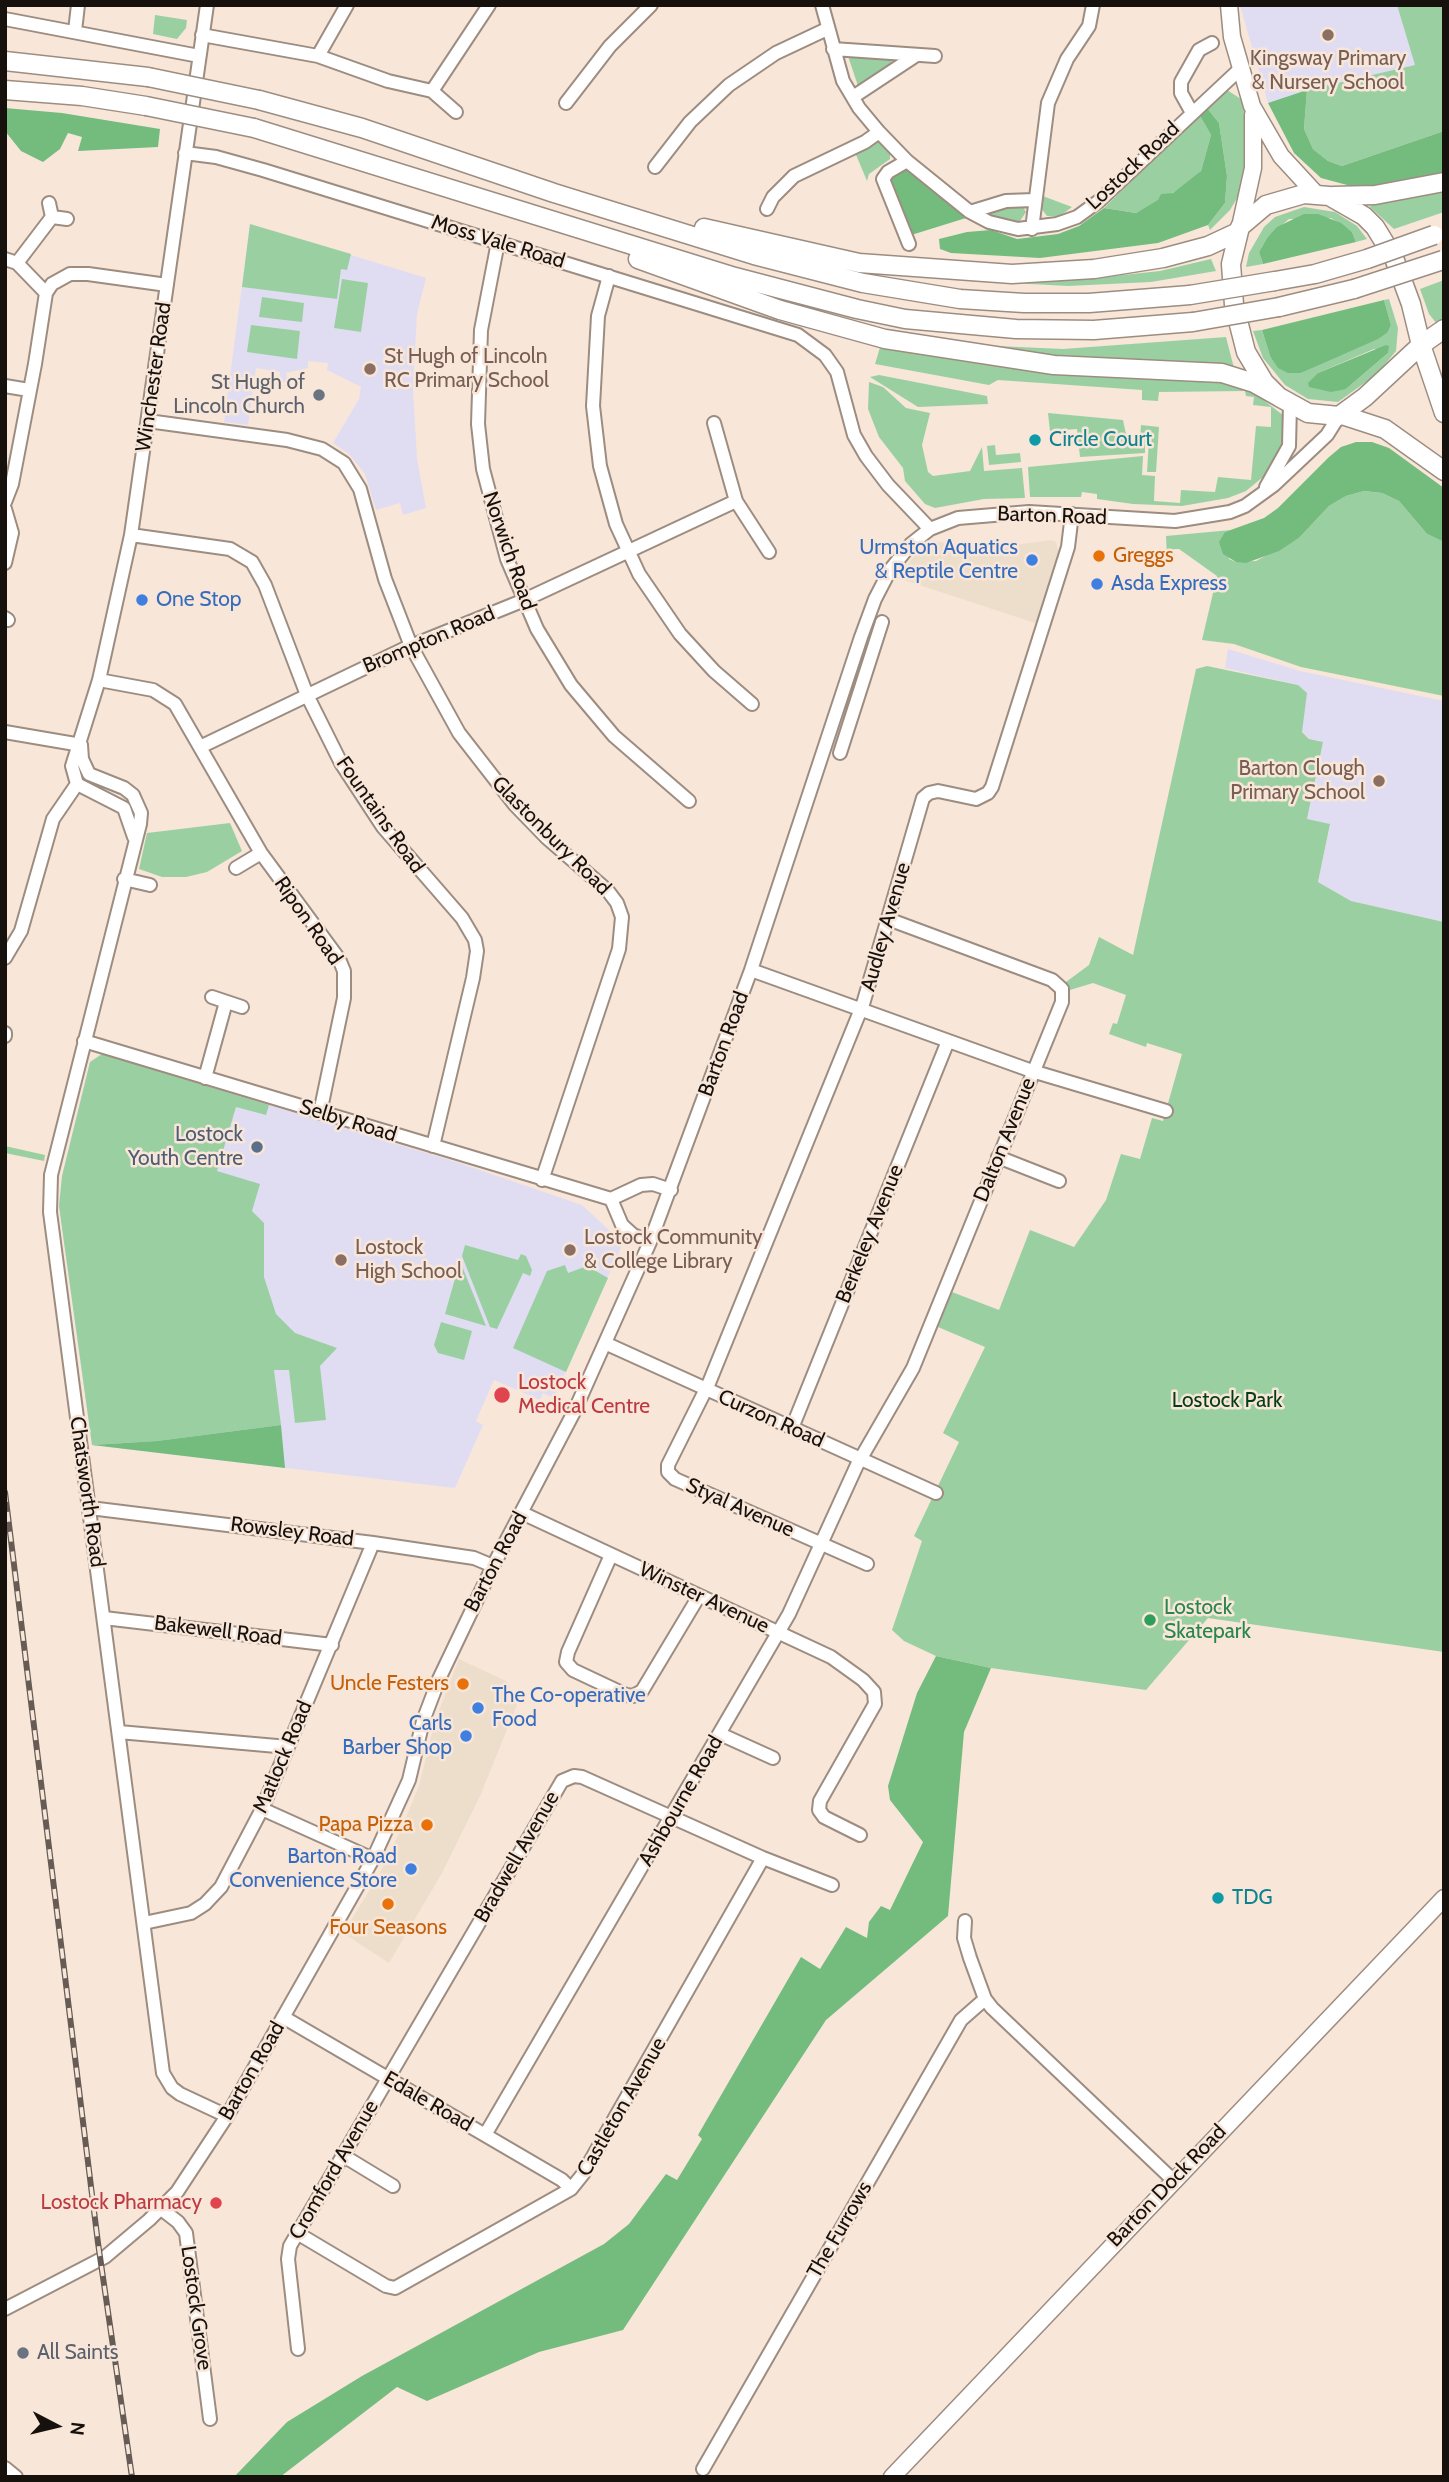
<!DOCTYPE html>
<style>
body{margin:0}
#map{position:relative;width:1449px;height:2482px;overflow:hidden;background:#f8e6d9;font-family:Cabin,sans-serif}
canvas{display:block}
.frame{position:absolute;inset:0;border:7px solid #17110d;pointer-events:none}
.north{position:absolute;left:21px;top:2391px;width:70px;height:70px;-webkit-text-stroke:5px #f8e6d9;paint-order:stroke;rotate:97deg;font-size:19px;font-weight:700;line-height:28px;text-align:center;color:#17110d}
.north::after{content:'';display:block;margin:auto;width:24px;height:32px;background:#17110d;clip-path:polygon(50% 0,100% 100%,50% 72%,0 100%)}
</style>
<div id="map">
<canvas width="1449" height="2482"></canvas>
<div class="frame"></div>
<div class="north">N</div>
</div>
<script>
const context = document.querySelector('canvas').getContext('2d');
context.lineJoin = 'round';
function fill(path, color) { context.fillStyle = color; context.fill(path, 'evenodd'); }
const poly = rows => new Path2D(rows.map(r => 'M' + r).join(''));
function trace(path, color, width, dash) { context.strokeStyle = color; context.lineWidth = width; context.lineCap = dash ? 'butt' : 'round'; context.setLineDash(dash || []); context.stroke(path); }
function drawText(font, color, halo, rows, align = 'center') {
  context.font = font + ' Cabin,sans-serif'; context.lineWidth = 5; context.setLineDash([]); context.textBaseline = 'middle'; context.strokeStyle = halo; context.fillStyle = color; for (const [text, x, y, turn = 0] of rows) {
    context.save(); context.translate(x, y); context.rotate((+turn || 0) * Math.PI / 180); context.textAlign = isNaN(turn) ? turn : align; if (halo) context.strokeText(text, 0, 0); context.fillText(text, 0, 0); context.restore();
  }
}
const commercial = poly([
 [1051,540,1056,542,1060,557,1038,624,898,578,914,556,931,541,993,548],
 [459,1659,508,1682,517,1705,480,1796,442,1873,389,1963,343,1933,379,1875,402,1827,419,1786,435,1721]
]);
const education = poly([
 [1240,5,1397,5,1416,65,1307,90,1268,103],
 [250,224,426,278,417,314,413,388,417,459,426,508,403,515,400,503,376,510,365,474,349,454,333,443,359,399,361,387,327,370,328,363,308,361,308,368,286,373,288,381,279,383,280,372,256,368,248,425,224,422],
 [1228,649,1300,671,1444,701,1444,922,1351,901,1318,882,1330,825,1307,820,1323,742,1310,739,1302,732,1298,685,1225,668],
 [102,1054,459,1163,582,1205,623,1243,554,1398,543,1393,540,1400,494,1380,476,1421,483,1425,455,1488,92,1445,59,1206,62,1176,90,1062]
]);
const green = poly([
 [1397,5,1444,5,1444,131,1342,166,1328,161,1313,149,1304,129,1307,90,1415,65],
 [155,15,187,20,186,28,177,39,153,34],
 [848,56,890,57,892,63,858,86],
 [1227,90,1241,99,1251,135,1243,188,1230,210,1210,230,1208,225,1225,203,1227,176,1219,123,1203,103,1219,91],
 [1196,109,1211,135,1201,171,1187,185,1136,213,1104,208,1193,121],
 [876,139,890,149,890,159,869,174,867,181,854,150],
 [1444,189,1444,212,1394,229,1369,206],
 [1040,195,1072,207,1060,216,1047,216,1041,208],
 [1022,205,1026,212,1020,221,1012,222,988,214,988,210],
 [1304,207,1335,212,1357,226,1367,239,1356,242,1352,232,1331,218,1289,219,1267,238,1259,252,1263,264,1246,267,1249,253,1264,227,1275,217],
 [250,224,351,254,347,270,341,269,337,299,242,287],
 [1211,259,1216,271,1151,282,1068,286,973,281,1086,279,1160,271],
 [342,279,368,283,361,332,334,328],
 [1444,280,1444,320,1437,324,1429,314,1420,289],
 [262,297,304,303,302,322,259,317],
 [1389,299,1398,328,1396,351,1377,374,1338,402,1308,399,1285,385,1263,358,1253,331,1262,330,1270,356,1301,373,1388,332,1391,325,1384,300],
 [1374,349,1388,353,1346,389,1318,373],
 [251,325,300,331,297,359,247,352],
 [1226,337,1234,368,1067,359,953,344,1063,349],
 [881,344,1223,379,1253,392,1288,419,1288,432,1278,460,1263,477,1246,491,1228,498,1182,506,1133,504,1097,499,1097,494,1082,492,1081,497,1030,497,1028,467,1143,456,1142,475,1155,476,1154,501,1180,503,1181,490,1215,492,1218,477,1251,480,1256,426,1271,427,1271,407,1253,405,1254,397,1246,396,1245,391,1159,392,1158,401,1142,400,1142,390,998,380,989,385,875,364],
 [879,375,987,396,988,404,918,407,870,377],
 [869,382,883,387,906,408,930,413,922,445,928,472,933,476,970,471,982,447,984,471,1022,468,1025,498,984,499,935,508,925,504,905,481,903,468,879,437,868,409],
 [1048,413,1123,420,1127,439,1140,440,1141,425,1159,427,1156,472,1147,472,1149,440,1145,440,1145,453,1080,457,1077,429,1050,431],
 [995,445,996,455,1020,453,1021,462,989,465,987,446],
 [1364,491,1382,493,1399,501,1427,534,1444,542,1444,696,1301,667,1234,644,1202,640,1217,576,1179,549,1174,549,1175,558,1167,558,1166,536,1231,530,1225,532,1229,559,1236,562,1256,561,1300,537,1329,506,1346,496],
 [1207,666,1298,685,1307,693,1302,732,1309,739,1323,742,1307,819,1330,824,1318,882,1351,901,1444,922,1444,1652,1208,1618,1146,1690,991,1668,936,1656,904,1641,892,1630,922,1541,914,1536,959,1442,943,1433,985,1347,938,1327,952,1292,999,1310,1030,1230,1074,1247,1106,1200,1121,1154,1140,1159,1152,1118,1163,1121,1182,1054,1147,1043,1146,1047,1109,1034,1113,1023,1117,1024,1126,995,1093,983,1070,990,1066,982,1089,965,1099,937,1133,955,1196,669],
 [230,823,242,851,207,872,186,877,162,877,139,869,147,833],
 [102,1054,269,1105,266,1115,236,1107,217,1171,260,1184,252,1211,264,1223,264,1277,276,1314,295,1333,337,1348,320,1366,326,1420,295,1423,289,1370,274,1370,281,1425,157,1441,92,1445,59,1206,62,1176,90,1062],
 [5,1146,45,1155,44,1161,5,1153],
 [465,1245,518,1260,521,1254,526,1256,532,1270,530,1276,523,1273,497,1329,490,1327,462,1256],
 [460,1261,486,1326,445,1314],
 [565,1265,568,1273,587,1266,608,1278,566,1372,513,1348,547,1271],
 [441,1322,472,1331,464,1360,438,1353,434,1345]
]);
const forest = poly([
 [1307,90,1304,129,1313,149,1328,161,1342,166,1444,131,1444,173,1393,186,1362,189,1321,178,1294,153,1268,103],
 [1203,103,1219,123,1227,176,1225,203,1208,225,1158,243,1040,258,951,253,940,249,939,239,967,232,991,230,1017,239,1058,234,1079,226,1104,208,1136,213,1158,200,1161,194,1173,193,1201,171,1211,135,1196,109],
 [5,108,62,113,160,129,158,147,78,151,82,137,68,133,60,149,43,162,21,151,5,131],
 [907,162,966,218,908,236,884,176],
 [1304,214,1318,214,1341,223,1352,232,1356,242,1263,264,1259,252,1267,238,1277,227],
 [1384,300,1391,325,1388,332,1378,339,1301,373,1288,373,1278,368,1270,356,1262,330],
 [1386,345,1389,346,1388,353,1346,389,1331,392,1309,387,1308,383,1318,373],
 [1356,442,1372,442,1389,448,1444,488,1444,542,1427,534,1399,501,1382,493,1364,491,1346,496,1329,506,1300,537,1279,551,1246,563,1236,562,1223,554,1219,542,1225,532,1264,518,1278,508,1329,457,1341,447],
 [281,1425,285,1468,92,1445,157,1441],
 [936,1656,991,1668,964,1732,948,1916,826,2020,623,2330,539,2352,427,2401,397,2387,280,2477,234,2477,287,2422,362,2376,604,2244,629,2224,666,2174,677,2180,702,2139,698,2135,801,1957,820,1969,846,1927,867,1938,869,1922,881,1906,890,1910,923,1842,890,1800,888,1786,917,1693]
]);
const minor = poly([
 [822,5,843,81,859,108,879,132,907,161,970,212,989,222,1018,229,1057,224,1077,217,1099,201,1240,69],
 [5,19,199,56],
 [75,31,78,5],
 [202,35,318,56,388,81,432,91,456,112],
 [833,49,935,56],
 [318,56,347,5],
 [432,91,489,5],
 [853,97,915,56],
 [566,103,610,46,651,5],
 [1191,111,1181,93,1181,82,1199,50,1212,43],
 [185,153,216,157,263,170,798,335,825,355,837,372,854,435,866,456,888,485,930,529],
 [907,161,888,172,883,179,909,244],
 [655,167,690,122,729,85,776,53,827,29],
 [49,203,52,217,67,219],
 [767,209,773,197,794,176,865,142,879,132],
 [970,212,1006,201,1034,200],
 [1032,229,1048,103,1067,59,1089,26,1093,5],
 [498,242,481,330,478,424,483,469,507,559,537,629,571,685,614,736,689,801],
 [5,259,17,263,46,293],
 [17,263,52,217],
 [609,276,598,316,593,406,600,466,616,524,639,574,680,634,714,671,752,704],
 [5,386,29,390],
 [148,421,287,440,322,449,344,463,360,489,385,579,411,646,459,733,515,805,547,838,608,891,617,903,622,917,619,949,542,1180],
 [714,423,736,501,769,552],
 [1266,487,1289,446,1290,404],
 [5,502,12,484,35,364,46,293,52,284,70,274,88,274,167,285],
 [5,509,12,533,5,563],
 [131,535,230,549,252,562,265,585,307,695,341,763,383,827,462,918,475,940,477,951,473,978,433,1146],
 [5,618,8,620],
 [99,680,153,690,175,704,261,853,339,959,344,971,344,998,320,1113],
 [5,732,81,745],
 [81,745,82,759,89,774,124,788,133,795,141,813,140,824,51,1175,50,1212,163,2073,172,2088,180,2094,227,2116],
 [200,747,406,648,522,601,736,501],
 [840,753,882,622],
 [134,837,124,808,77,784,72,766,99,680,131,535,207,5],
 [236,868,261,853],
 [124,879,150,885],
 [5,958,21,931,53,819,77,784],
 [751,970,1032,1071,1166,1111],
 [212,997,242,1007],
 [5,1033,5,1036],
 [84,1041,611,1199],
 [205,1078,226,1002],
 [998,1157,1059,1181],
 [650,1242,633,1235,622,1225,611,1199,641,1185,653,1184,671,1190],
 [607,1344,936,1493],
 [792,1428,948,1041],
 [90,1508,373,1543,474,1558,493,1566],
 [522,1513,831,1657,863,1680,874,1692,875,1704,820,1801,819,1810,824,1817,860,1835],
 [611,1555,568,1652,566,1662,573,1670,626,1695,633,1696,642,1691,699,1596],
 [867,1564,675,1479,668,1472,668,1465,709,1383,863,1004,923,798,929,793,938,791,976,799,988,793,992,787,1068,547,1072,514],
 [104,1618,332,1645],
 [119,1732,288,1747],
 [720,1734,773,1758],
 [262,1809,373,1859],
 [965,1921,964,1938,970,1958,985,1999,992,2008,1173,2180],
 [144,1923,191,1913,205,1904,221,1887,262,1809,373,1543],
 [283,2017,562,2180,571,2189],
 [485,2135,789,1614,857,1465,913,1368,1062,1002,1062,989,1052,980,888,919],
 [342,2155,393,2186],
 [160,2208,178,2222,186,2233,210,2419],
 [297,2233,386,2286,395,2288,571,2189,583,2174,763,1858],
 [5,2309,105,2257,149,2220,177,2192,227,2116,373,1859,409,1780,423,1721,439,1679,493,1566,574,1412,650,1242,751,970,861,637,875,599,890,570,911,544,930,529,958,518,1029,512,1175,521,1230,512,1245,506,1274,485,1327,435,1339,416],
 [298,2349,288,2259,290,2246,562,1781,574,1776,582,1777,763,1858,832,1885],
 [5,2468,16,2477],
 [703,2469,961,2020,985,1999]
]);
const major = poly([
 [1229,5,1232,37,1252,106,1281,156,1316,194],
 [1240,227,1253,168,1253,115],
 [892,2477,1444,1898]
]);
const highway = poly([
 [5,61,148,77],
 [5,90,82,96,146,106],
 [259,100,362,128,554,193,754,255,863,283,960,299,1024,303,1089,303,1190,295],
 [254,128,735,277,857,309,905,319,1016,329,1094,330,1193,322],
 [1304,194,1329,196,1364,216,1375,227,1394,258,1411,304,1421,345,1365,397,1339,416,1308,413,1279,397,1264,382,1246,352,1234,305,1231,264,1240,227,1266,205,1304,194],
 [1333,196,1375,195,1444,182],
 [704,228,859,263,1012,274,1094,269,1163,258,1208,246,1238,232],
 [638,259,780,310,885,339,1054,365,1222,373,1254,383,1279,397],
 [1275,281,1315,274,1367,259],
 [1279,307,1354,289],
 [1444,329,1421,345,1444,413],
 [1342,415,1385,429,1444,471]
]);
const rail = poly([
 [5,1492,98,2243,132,2477]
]);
const highwayBridge = poly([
 [148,77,259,100],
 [146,106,254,128],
 [1367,259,1434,235],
 [1354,289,1443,260],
 [1190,295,1275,281],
 [1193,322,1279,307]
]);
const markers = [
 [1328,35,7,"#8d6e63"],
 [370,369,7,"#8d6e63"],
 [319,395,7,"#6b7280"],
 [1035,440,7,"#0f9aa8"],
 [1099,556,7,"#e8710a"],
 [1032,560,7,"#3f7fe0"],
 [1097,584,7,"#3f7fe0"],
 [142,600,7,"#3f7fe0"],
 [1379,781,7,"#8d6e63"],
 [257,1147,7,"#5c6f8a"],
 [570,1250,7,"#8d6e63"],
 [341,1260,7,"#8d6e63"],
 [502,1395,9,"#e0444e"],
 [1150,1620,7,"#2e9e5b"],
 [463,1684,7,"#e8710a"],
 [478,1708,7,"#3f7fe0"],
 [466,1736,7,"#3f7fe0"],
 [427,1825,7,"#e8710a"],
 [411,1869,7,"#3f7fe0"],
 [1218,1898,7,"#0f9aa8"],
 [388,1904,7,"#e8710a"],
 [216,2203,7,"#e0444e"],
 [23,2353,7,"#6b7280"]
];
const educationNames = [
 ["Kingsway Primary",1328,59,"center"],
 ["& Nursery School",1328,83,"center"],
 ["St Hugh of Lincoln",384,357],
 ["RC Primary School",384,381],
 ["Barton Clough",1365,769,"right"],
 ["Primary School",1365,793,"right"],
 ["Lostock Community",584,1238],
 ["& College Library",584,1262],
 ["Lostock",355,1248],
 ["High School",355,1272]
];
const streetNames = [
 ["Lostock Road",1133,166,-43],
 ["Moss Vale Road",498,242,17],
 ["Winchester Road",154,377,-82],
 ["Barton Road",1052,516,2],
 ["Norwich Road",509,551,71],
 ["Brompton Road",429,640,-23],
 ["Fountains Road",380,815,55],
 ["Glastonbury Road",551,836,45],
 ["Ripon Road",308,921,55],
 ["Audley Avenue",886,927,-74],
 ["Barton Road",724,1044,-70],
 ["Selby Road",348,1121,17],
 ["Dalton Avenue",1005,1140,-68],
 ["Berkeley Avenue",870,1234,-68],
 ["Curzon Road",771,1419,24],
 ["Chatsworth Road",87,1492,82],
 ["Styal Avenue",740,1508,24],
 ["Rowsley Road",292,1532,7],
 ["Barton Road",496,1562,-62],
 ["Winster Avenue",704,1598,25],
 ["Bakewell Road",218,1631,7],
 ["Matlock Road",283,1757,-67],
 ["Ashbourne Road",681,1801,-60],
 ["Bradwell Avenue",517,1857,-60],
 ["Barton Road",252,2071,-60],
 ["Edale Road",428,2102,30],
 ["Castleton Avenue",622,2107,-60],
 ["Cromford Avenue",334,2170,-60],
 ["Barton Dock Road",1167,2186,-46],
 ["The Furrows",840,2230,-60],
 ["Lostock Grove",196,2308,82]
];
const worshipNames = [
 ["St Hugh of",305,383],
 ["Lincoln Church",305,407],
 ["All Saints",37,2353,"left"]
];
const cultureNames = [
 ["Circle Court",1049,440],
 ["TDG",1232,1898]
];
const shopNames = [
 ["Urmston Aquatics",1018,548],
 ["& Reptile Centre",1018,572],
 ["Asda Express",1111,584,"left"],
 ["One Stop",156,600,"left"],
 ["The Co-operative",492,1696,"left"],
 ["Food",492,1720,"left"],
 ["Carls",452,1724],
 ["Barber Shop",452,1748],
 ["Barton Road",397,1857],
 ["Convenience Store",397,1881]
];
const foodNames = [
 ["Greggs",1113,556,"left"],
 ["Uncle Festers",449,1684],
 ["Papa Pizza",413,1825],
 ["Four Seasons",388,1928,"center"]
];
const serviceNames = [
 ["Lostock",243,1135],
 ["Youth Centre",243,1159]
];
const healthNames = [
 ["Lostock",518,1383],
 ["Medical Centre",518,1407],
 ["Lostock Pharmacy",202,2203,"right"]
];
const parkNames = [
 ["Lostock Park",1227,1401]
];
const leisureNames = [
 ["Lostock",1164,1608],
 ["Skatepark",1164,1632]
];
fill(commercial, '#ecdeca');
fill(education, '#e0ddf3');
fill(green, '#9ad0a1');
fill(forest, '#73bc7e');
trace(minor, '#9d8d81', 16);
trace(major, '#9d8d81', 19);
trace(highway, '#9d8d81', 21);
trace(minor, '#fff', 12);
trace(major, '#fff', 16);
trace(highway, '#fff', 18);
trace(rail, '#675c55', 6);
trace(rail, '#f8e6d9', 3.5, [10]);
trace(highwayBridge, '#9d8d81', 21, []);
trace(highwayBridge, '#fff', 18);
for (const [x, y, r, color] of markers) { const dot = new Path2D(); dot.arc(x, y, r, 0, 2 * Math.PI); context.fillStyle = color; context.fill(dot); trace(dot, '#f8e6d9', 2.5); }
drawText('21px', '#785e54', '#f8e6d9', educationNames, 'left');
drawText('21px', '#17110d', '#f8e6d9', streetNames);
drawText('21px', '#5b616d', '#f8e6d9', worshipNames, 'right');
drawText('21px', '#0d838f', '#f8e6d9', cultureNames, 'left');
drawText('21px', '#366cbe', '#f8e6d9', shopNames, 'right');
drawText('21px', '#c56008', '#f8e6d9', foodNames, 'right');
drawText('21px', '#4e5e75', '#f8e6d9', serviceNames, 'right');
drawText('21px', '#be3a42', '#f8e6d9', healthNames, 'left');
drawText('21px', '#043d15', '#f8e6d9', parkNames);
drawText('21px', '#27864d', '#f8e6d9', leisureNames, 'left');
</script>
